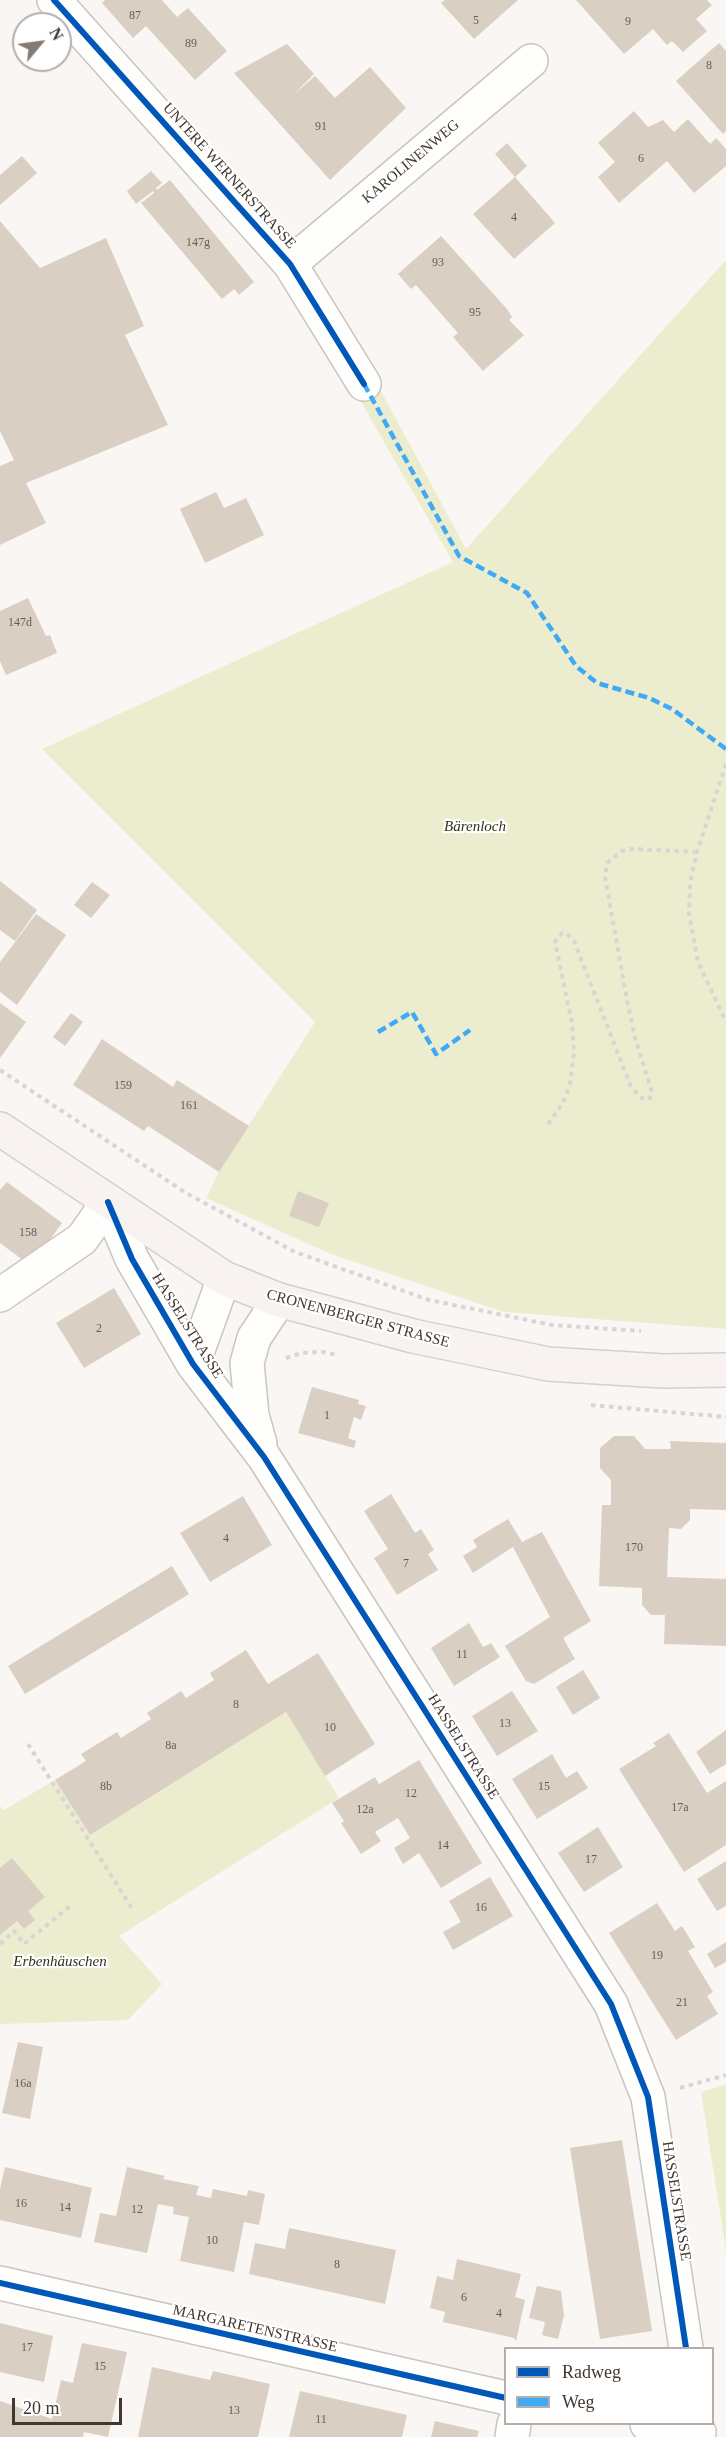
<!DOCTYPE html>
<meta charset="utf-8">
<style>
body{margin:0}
#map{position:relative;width:726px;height:2437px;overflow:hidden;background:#f9f6f3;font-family:Georgia,serif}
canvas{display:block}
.legend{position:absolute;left:504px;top:2347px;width:210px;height:78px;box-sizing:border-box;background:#fff;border:2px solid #b4afac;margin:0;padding:8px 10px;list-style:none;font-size:18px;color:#433730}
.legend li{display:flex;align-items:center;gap:12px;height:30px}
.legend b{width:30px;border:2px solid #b4afac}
.north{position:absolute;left:12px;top:12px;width:60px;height:60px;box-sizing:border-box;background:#fff;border:2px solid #b4afac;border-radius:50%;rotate:61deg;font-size:16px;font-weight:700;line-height:24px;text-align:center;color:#433730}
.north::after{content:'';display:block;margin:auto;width:21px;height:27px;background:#837a74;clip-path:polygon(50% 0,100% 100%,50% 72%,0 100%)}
.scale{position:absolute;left:12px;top:2398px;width:110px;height:27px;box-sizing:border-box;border:3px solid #433730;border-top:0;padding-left:8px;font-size:18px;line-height:21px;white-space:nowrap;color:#433730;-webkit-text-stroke:4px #fff;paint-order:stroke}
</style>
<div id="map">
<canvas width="726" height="2437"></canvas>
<ul class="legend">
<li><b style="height:8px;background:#0057b8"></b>Radweg</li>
<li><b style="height:8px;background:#3fa9f5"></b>Weg</li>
</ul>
<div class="north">N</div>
<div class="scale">20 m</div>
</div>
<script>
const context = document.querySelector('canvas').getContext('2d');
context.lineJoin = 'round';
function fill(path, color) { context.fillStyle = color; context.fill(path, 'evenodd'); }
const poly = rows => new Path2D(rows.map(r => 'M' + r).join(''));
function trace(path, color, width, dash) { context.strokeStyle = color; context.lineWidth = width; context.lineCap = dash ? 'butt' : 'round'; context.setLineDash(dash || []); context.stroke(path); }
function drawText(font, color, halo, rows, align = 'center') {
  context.font = font + ' Georgia,serif'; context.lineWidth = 4.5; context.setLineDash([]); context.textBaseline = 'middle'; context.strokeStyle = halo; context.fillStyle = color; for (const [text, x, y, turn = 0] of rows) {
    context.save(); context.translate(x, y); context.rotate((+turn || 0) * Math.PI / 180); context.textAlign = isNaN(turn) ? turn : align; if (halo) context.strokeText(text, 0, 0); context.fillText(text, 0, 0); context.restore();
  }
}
const green = poly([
 [726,260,726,1329,504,1312,331,1254,206,1198,219,1172,315,1022,42,749,453,562,353,388,374,378,466,549],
 [286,1712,339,1798,119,1936,162,1984,128,2020,0,2024,0,1806,4,1810,55,1780,90,1835],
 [726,2085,726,2250,701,2092]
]);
const building = poly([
 [105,0,162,0,177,17,188,8,227,51,195,80,146,26,133,38,102,3],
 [445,0,518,0,474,39,441,3],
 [576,0,707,0,712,5,696,19,707,31,683,52,672,41,667,45,653,29,624,54],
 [719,43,726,51,726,131,723,134,676,81],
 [287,44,314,74,293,95,315,76,335,98,370,67,406,108,330,180,234,73],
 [634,111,648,127,663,120,674,132,688,119,710,144,716,138,726,149,726,166,694,193,667,161,619,203,598,177,615,162,598,143],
 [507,143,527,166,515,177,495,154],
 [22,156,37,173,0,205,0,175],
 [151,171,162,183,156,188,157,190,170,180,254,282,239,295,234,289,222,299,141,203,154,193,153,191,136,204,127,191],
 [515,177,555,223,514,259,473,214],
 [0,221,40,268,106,238,144,326,125,335,168,425,26,483,46,523,0,545,0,466,14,460,0,431],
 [441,236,507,309,512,317,509,320,524,335,483,371,453,337,458,333,416,285,411,289,398,274],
 [216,492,224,508,246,498,264,535,205,563,180,509],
 [28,598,46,636,50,635,57,653,6,675,0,661,0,611],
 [0,881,37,910,15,941,0,930],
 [92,882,110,895,91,918,74,905],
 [36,914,66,935,17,1005,0,992,0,962],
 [0,1003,26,1022,0,1058],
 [71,1013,83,1022,65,1046,53,1037],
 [102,1039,173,1087,177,1080,249,1126,219,1172,148,1126,144,1131,73,1085],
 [7,1182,62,1223,31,1266,0,1243,0,1190],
 [298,1191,329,1203,319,1227,289,1216],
 [114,1288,141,1334,84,1368,56,1323],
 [312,1387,359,1400,358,1404,366,1406,361,1420,354,1417,348,1438,356,1441,354,1448,298,1433],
 [614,1436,634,1436,645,1449,671,1449,670,1441,726,1443,726,1510,690,1509,690,1520,681,1529,669,1528,667,1577,726,1579,726,1646,664,1644,665,1615,651,1615,642,1605,642,1588,599,1586,602,1505,611,1505,611,1480,600,1468,600,1448],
 [391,1494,415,1533,421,1529,434,1550,428,1554,438,1570,397,1595,374,1558,388,1549,364,1511],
 [243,1496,272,1545,210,1582,180,1533],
 [508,1519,522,1542,542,1532,591,1621,563,1638,575,1659,534,1684,526,1681,505,1646,550,1617,513,1547,473,1573,463,1556,477,1547,473,1540],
 [172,1566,189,1594,25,1694,8,1666],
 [469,1623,483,1647,491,1643,500,1657,454,1686,431,1648],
 [246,1650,268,1684,318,1653,375,1744,325,1776,286,1712,90,1835,55,1780,86,1761,81,1754,117,1732,121,1738,151,1719,147,1713,181,1691,186,1698,214,1680,210,1673],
 [583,1670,600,1698,573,1715,556,1687],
 [512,1691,538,1731,497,1756,472,1716],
 [726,1730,726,1764,710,1774,696,1752],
 [669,1733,707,1793,726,1781,726,1845,684,1872,619,1769,656,1746,653,1743],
 [552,1754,566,1778,577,1771,588,1788,537,1819,512,1779],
 [419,1760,482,1863,441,1888,419,1853,403,1864,394,1848,410,1838,398,1818,375,1832,381,1841,361,1854,341,1823,344,1821,332,1803,375,1777,379,1784],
 [598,1827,623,1867,584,1892,558,1853],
 [12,1858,45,1897,28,1911,35,1920,24,1929,17,1921,0,1935,0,1868],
 [726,1861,726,1906,717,1911,697,1879],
 [490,1877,513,1916,453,1950,443,1932,461,1922,449,1901],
 [657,1903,675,1931,682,1926,695,1947,688,1951,713,1992,707,1996,718,2014,676,2040,609,1933],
 [726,1942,726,1962,715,1968,707,1954],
 [18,2042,43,2047,30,2119,2,2113],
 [622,2140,652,2331,600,2339,570,2148],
 [5,2167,92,2188,81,2238,0,2220,0,2189],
 [127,2167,165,2176,163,2179,199,2186,196,2195,211,2198,213,2189,247,2196,248,2190,265,2194,259,2225,244,2222,234,2272,180,2261,189,2217,173,2214,174,2207,158,2204,147,2253,94,2242,100,2213,116,2216],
 [289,2228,396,2250,385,2304,249,2274,255,2243,285,2249],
 [457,2259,521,2274,515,2297,525,2300,516,2341,514,2338,443,2322,445,2312,430,2308,437,2276,453,2280],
 [537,2286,561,2291,564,2315,558,2339,542,2335,545,2322,529,2318],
 [0,2323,53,2336,44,2382,0,2372],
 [82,2343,127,2352,108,2437,84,2432,83,2437,0,2437,0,2401,52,2419,61,2380,73,2383],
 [152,2367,210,2380,213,2371,270,2384,258,2437,138,2437],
 [300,2391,407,2415,402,2437,289,2437],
 [435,2421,479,2431,477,2437,431,2437]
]);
const path = poly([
 [726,764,697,852,690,883,689,913,698,962,726,1022],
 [0,1070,186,1193,295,1252,429,1300,552,1325,641,1331],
 [548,1124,563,1103,570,1084,574,1052,572,1023,555,942,562,933,566,933,574,941,631,1087,644,1100,650,1098,652,1092,635,1038,627,1000,605,877,607,863,622,851,632,849,697,852],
 [286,1358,301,1353,323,1352,337,1355],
 [591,1405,726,1417],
 [28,1744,133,1910],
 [0,1944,14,1931,24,1944,70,1906],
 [680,2088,726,2075]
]);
const minor = poly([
 [54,0,290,264,364,384],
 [290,264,531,61],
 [108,1202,132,1259,193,1364,264,1457,611,2004,648,2097,686,2348],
 [0,1295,82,1239,108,1202],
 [193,1364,224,1278],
 [260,1444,252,1415,247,1363,254,1338,279,1300],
 [0,2283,506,2398],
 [647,2424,699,2432],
 [512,2437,514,2424]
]);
const major = poly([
 [0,1129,224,1278,279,1300,413,1336,548,1364,663,1371,726,1370]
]);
const quiet = poly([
 [364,384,459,556,527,593,576,666,597,683,649,698,672,709,726,749],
 [378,1032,412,1012,436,1054,470,1030]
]);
const cycleway = poly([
 [54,0,290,264,364,384],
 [108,1202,132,1259,193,1364,264,1457,611,2004,648,2097,686,2348],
 [0,2283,506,2398]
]);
const numberNames = [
 ["87",135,16],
 ["5",476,21],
 ["9",628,22],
 ["89",191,44],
 ["8",709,66],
 ["91",321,127],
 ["6",641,159],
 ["4",514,218],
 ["147g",198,243],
 ["93",438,263],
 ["95",475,313],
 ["147d",20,623],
 ["159",123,1086],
 ["161",189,1106],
 ["158",28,1233],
 ["2",99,1329],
 ["1",327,1416],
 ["4",226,1539],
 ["170",634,1548],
 ["7",406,1564],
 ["11",462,1655],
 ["8",236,1705],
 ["13",505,1724],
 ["10",330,1728],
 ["8a",171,1746],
 ["8b",106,1787],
 ["15",544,1787],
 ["12",411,1794],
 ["17a",680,1808],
 ["12a",365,1810],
 ["14",443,1846],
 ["17",591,1860],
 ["16",481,1908],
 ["19",657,1956],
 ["21",682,2003],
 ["16a",23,2084],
 ["16",21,2204],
 ["14",65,2208],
 ["12",137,2210],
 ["10",212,2241],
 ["8",337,2265],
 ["6",464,2298],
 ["4",499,2314],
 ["17",27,2348],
 ["15",100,2367],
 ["13",234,2411],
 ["11",321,2420]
];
const streetNames = [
 ["KAROLINENWEG",411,162,-40],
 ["UNTERE WERNERSTRASSE",229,176,48],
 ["CRONENBERGER STRASSE",358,1319,15],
 ["HASSELSTRASSE",187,1326,58],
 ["HASSELSTRASSE",463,1747,58],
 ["HASSELSTRASSE",676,2201,81],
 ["MARGARETENSTRASSE",255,2329,13]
];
const parkNames = [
 ["Bärenloch",475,827],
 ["Erbenhäuschen",60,1962]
];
fill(green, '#ecedcf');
fill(building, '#d9d0c3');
trace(minor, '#cbc4bf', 36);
trace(major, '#d3d0ce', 36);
trace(path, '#d8d6d4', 4, [4.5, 4.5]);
trace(minor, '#fefefd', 33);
trace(major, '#f8f3f0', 33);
trace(quiet, '#3fa9f5', 4.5, [9, 4.5]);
trace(cycleway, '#0057b8', 6);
drawText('12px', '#685d55', null, numberNames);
drawText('15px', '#433730', '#fff', streetNames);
drawText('italic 15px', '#303213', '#fff', parkNames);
</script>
